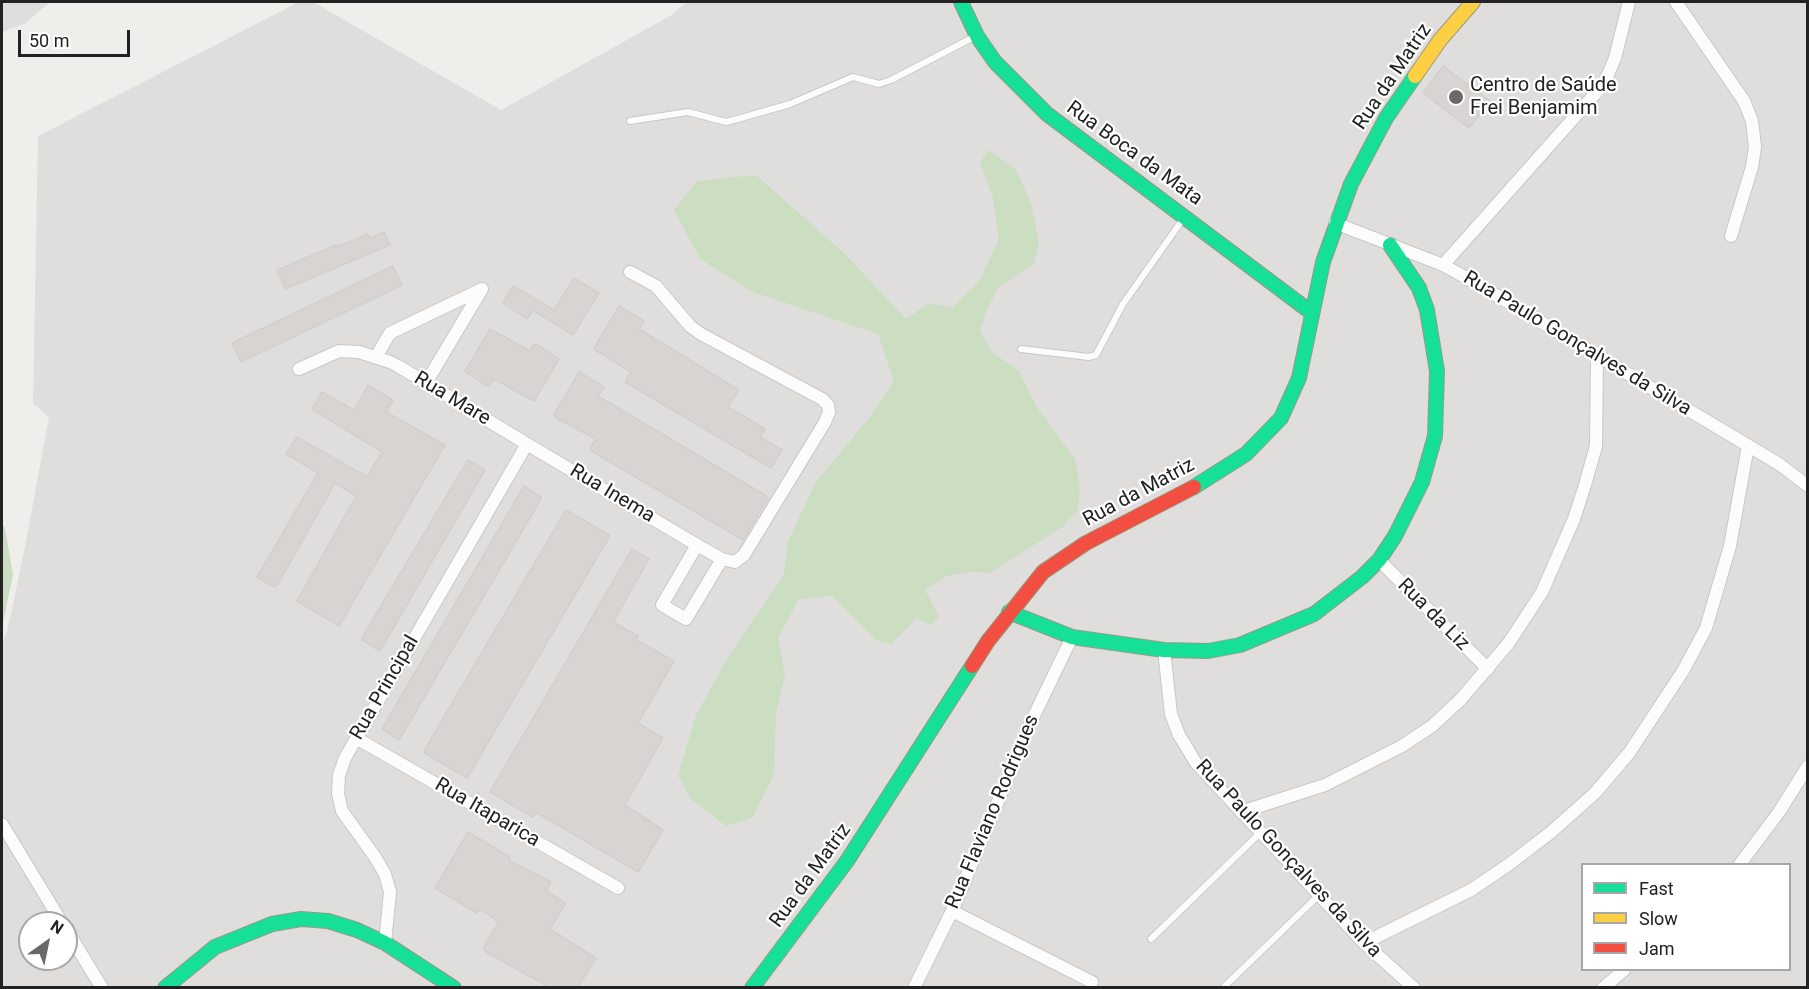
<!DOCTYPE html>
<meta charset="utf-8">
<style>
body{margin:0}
#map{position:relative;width:1809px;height:989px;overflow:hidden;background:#f0eeeb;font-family:Roboto,sans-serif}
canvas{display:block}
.frame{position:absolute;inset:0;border:3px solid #222;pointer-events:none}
.legend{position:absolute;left:1581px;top:863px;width:210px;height:108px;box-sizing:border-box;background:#fff;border:2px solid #a7a7a7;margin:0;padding:8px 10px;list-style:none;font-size:18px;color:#222}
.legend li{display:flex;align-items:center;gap:12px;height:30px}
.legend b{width:30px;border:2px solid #a7a7a7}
.north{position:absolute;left:18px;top:911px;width:60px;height:60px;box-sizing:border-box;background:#fff;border:2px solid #a7a7a7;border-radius:50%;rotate:33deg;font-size:16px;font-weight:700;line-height:24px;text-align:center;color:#222}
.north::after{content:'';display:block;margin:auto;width:21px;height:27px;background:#6a6968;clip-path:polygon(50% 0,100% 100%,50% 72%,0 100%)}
.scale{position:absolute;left:18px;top:30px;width:112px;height:27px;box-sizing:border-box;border:3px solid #222;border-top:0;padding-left:8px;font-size:18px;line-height:21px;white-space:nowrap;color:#222;-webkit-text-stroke:4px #fff;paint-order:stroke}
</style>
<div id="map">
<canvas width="1809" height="989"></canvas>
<div class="frame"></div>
<ul class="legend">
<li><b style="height:8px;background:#16e098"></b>Fast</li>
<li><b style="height:8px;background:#ffcf43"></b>Slow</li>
<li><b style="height:8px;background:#f24e42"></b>Jam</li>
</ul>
<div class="north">N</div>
<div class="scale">50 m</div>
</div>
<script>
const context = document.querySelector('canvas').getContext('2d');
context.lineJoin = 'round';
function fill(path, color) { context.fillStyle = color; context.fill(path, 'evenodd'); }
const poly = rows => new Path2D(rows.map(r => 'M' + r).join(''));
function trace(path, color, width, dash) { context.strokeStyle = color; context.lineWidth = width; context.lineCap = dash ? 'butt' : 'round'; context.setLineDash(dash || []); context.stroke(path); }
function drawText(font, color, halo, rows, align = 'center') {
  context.font = font + ' Roboto,sans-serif'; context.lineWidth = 4.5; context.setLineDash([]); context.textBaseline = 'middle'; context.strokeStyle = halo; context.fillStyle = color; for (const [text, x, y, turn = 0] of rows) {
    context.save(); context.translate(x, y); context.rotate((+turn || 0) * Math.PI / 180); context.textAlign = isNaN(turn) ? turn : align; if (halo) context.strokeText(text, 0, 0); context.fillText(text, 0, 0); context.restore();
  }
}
const residential = poly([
 [2,2,50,2,24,24,2,32],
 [299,2,313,2,501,110,670,16,687,2,1807,2,1807,987,2,988,2,644,7,632,25,547,49,417,33,403,38,136],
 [1582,864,1790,864,1790,970,1582,970],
 [30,923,66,923,66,959,30,959]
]);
const forest = poly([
 [989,150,1016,170,1031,203,1039,242,1034,263,998,288,985,314,980,331,992,352,1019,371,1036,406,1075,459,1080,487,1078,510,1064,526,990,573,970,572,947,576,925,590,939,616,932,625,916,619,891,644,876,640,832,596,799,599,778,638,785,675,776,713,774,774,752,818,726,826,692,800,678,776,696,715,728,657,784,574,788,541,816,482,869,418,894,382,878,334,753,292,700,259,674,210,697,181,756,175,845,254,906,319,929,303,952,308,978,283,999,240,993,198,980,162],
 [2,524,5,528,13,575,2,628]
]);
const building = poly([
 [1443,66,1490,101,1469,128,1423,93,1443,66],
 [384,232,390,245,285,289,277,270,336,245,337,247,368,234,370,238,384,232],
 [393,266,402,285,241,362,232,344,236,341,393,266],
 [574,278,599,293,573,335,533,310,527,319,503,303,513,286,554,310,574,278],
 [619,306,644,321,639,329,739,390,728,407,765,429,760,437,782,450,771,468,625,382,631,372,597,351,594,348,619,306],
 [490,329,530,351,534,344,538,345,559,359,534,401,494,379,489,386,485,385,465,371,490,329],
 [579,372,604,387,598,396,765,495,768,498,743,540,593,452,590,448,596,439,556,418,554,415,579,372],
 [368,385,393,400,386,412,445,445,339,626,297,601,356,496,335,483,278,584,274,587,257,577,318,473,286,454,297,437,367,477,382,452,312,409,322,392,354,410,368,385],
 [468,460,485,470,380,651,362,640,363,636,468,460],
 [524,486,541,497,540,501,399,740,382,729,524,486],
 [566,510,609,535,608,539,467,778,424,753,425,749,566,510],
 [632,549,649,559,613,622,638,636,636,640,674,661,638,723,663,738,625,805,663,830,638,872,537,813,533,817,490,792,632,549],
 [468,832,510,857,508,860,551,882,546,891,566,903,550,929,596,958,578,987,549,987,486,952,483,948,499,922,480,909,477,913,435,888,468,832]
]);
const lane = poly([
 [630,121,688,112,726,122,741,118,790,104,853,77,879,84,891,80,976,36],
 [1021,349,1089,357,1096,355,1123,304,1183,219],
 [1151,939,1260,833],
 [1223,988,1318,896]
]);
const street = poly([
 [1676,2,1744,101,1752,121,1755,147,1752,167,1731,236],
 [1335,223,1443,265,1474,282,1779,464,1808,486],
 [1443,265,1604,84,1615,58,1629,2],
 [630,272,656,286,690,326,701,334,822,399,828,405,829,412,825,422,744,555,735,562,722,559],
 [376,357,390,333,482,289,426,383],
 [299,369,339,351,359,352,390,362,398,366,527,444,697,545,722,559,686,619,662,605,697,545],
 [1379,560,1488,669],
 [1164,650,1171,714,1179,735,1196,763,1364,943,1414,988],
 [356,738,618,888],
 [1241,812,1325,785,1402,746,1432,726,1460,700,1508,644,1542,592,1574,519,1585,485,1596,446,1597,356],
 [2,824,62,923],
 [1740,864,1779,812,1808,766],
 [952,911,1092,982],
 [66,929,102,988],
 [385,943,390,892,385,874,375,857,342,811,338,794,339,775,345,758,527,444],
 [1364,943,1471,890,1508,865,1550,833,1595,793,1629,753,1683,671,1706,628,1730,546,1748,446],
 [914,988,952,911,1032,720,1072,637],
 [1603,988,1624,970]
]);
const fast = poly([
 [961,2,977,36,995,62,1047,114,1312,313],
 [1194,487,1246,454,1281,418,1299,378,1323,262,1351,184,1386,118,1415,76],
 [1009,612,1072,637,1164,650,1208,651,1240,645,1314,614,1362,577,1379,560,1395,536,1422,482,1435,436,1437,371,1427,310,1419,288,1390,245],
 [165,988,215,947,272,924,301,919,328,921,357,930,385,943,454,988],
 [752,988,847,861,972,666]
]);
const slow = poly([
 [1415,76,1440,40,1473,2]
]);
const jam = poly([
 [972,666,988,641,1043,572,1086,543,1194,487]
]);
const markers = [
 [1456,97,8,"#6a6968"]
];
const streetNames = [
 ["Rua da Matriz",1393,77,-56],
 ["Rua Boca da Mata",1134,154,36],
 ["Rua Paulo Gonçalves da Silva",1577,344,31],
 ["Rua Mare",452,399,31],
 ["Rua da Matriz",1139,493,-28],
 ["Rua Inema",612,494,31],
 ["Rua da Liz",1433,615,45],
 ["Rua Principal",385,688,-60],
 ["Rua Flaviano Rodrigues",993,812,-67],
 ["Rua Itaparica",487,813,30],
 ["Rua Paulo Gonçalves da Silva",1288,859,47],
 ["Rua da Matriz",811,876,-54]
];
const poiNames = [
 ["Centro de Saúde",1470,86],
 ["Frei Benjamim",1470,109]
];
fill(residential, '#dfdedc');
fill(forest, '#cbdec1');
fill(building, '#d7d4d2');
trace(building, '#d3d0cc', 1.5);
trace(lane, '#c9c8c7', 8);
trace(street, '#c9c8c7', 14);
trace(fast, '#999a82', 16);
trace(slow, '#999a82', 16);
trace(jam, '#999a82', 16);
trace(lane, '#fdfcfc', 6);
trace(street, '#fdfcfc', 12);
trace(fast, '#16e098', 14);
trace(slow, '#ffcf43', 14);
trace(jam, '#f24e42', 14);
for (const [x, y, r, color] of markers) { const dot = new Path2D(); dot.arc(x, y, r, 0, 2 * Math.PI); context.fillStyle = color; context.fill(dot); trace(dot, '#fff', 2); }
drawText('20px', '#222', '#fff', streetNames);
drawText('20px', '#222', '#fff', poiNames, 'left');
</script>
